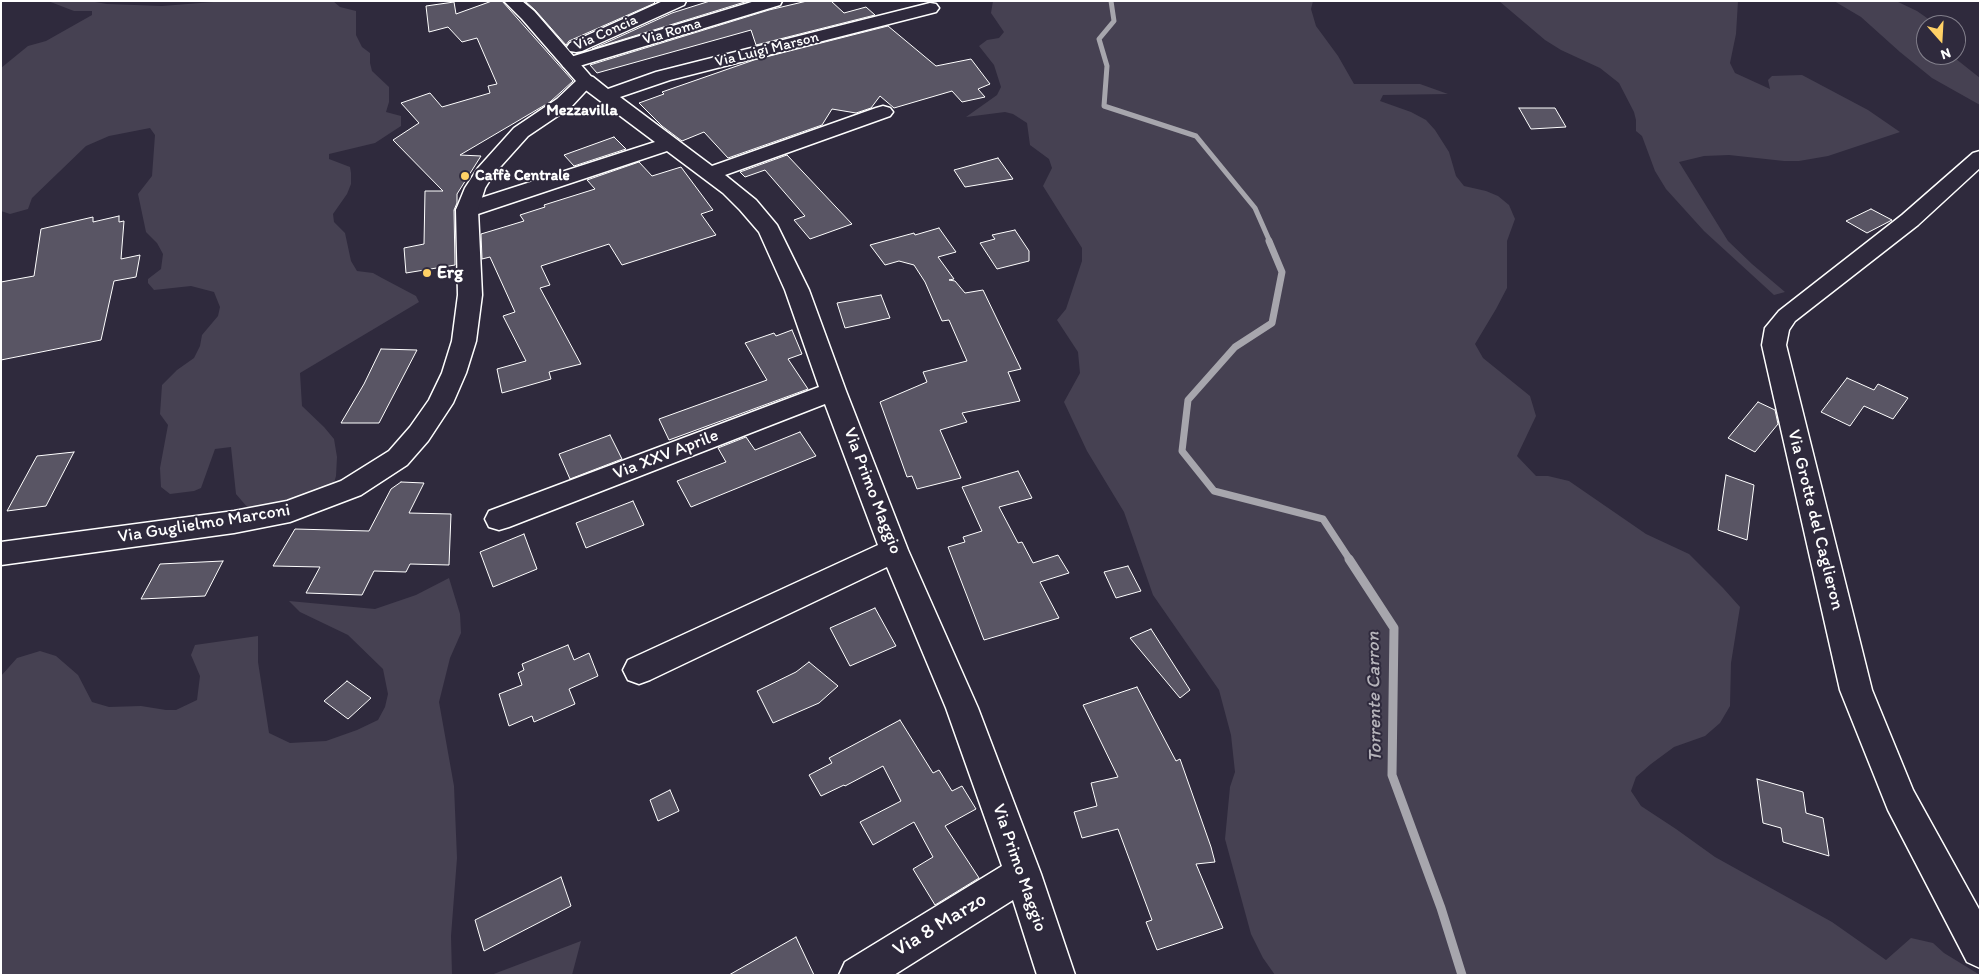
<!DOCTYPE html>
<meta charset="utf-8">
<style>
body{margin:0}
#map{position:relative;width:1981px;height:976px;overflow:hidden;background:#2f2a3d;font-family:Itim,sans-serif}
canvas{display:block}
.frame{position:absolute;inset:0;border:2px solid #fff;pointer-events:none}
.north{position:absolute;left:1916px;top:15px;width:50px;height:50px;box-sizing:border-box;background:#2f2a3d;border:1px solid #827f8b;border-radius:50%;rotate:161deg;font-size:14px;font-weight:700;line-height:20px;text-align:center;color:#fff}
.north::after{content:'';display:block;margin:auto;width:18px;height:22px;background:#ffd166;clip-path:polygon(50% 0,100% 100%,50% 72%,0 100%)}
</style>
<div id="map">
<canvas width="1981" height="976"></canvas>
<div class="frame"></div>
<div class="north">N</div>
</div>
<script>
const context = document.querySelector('canvas').getContext('2d');
context.lineJoin = 'round';
function fill(path, color) { context.fillStyle = color; context.fill(path, 'evenodd'); }
const poly = rows => new Path2D(rows.map(r => 'M' + r).join(''));
function trace(path, color, width, dash) { context.strokeStyle = color; context.lineWidth = width; context.lineCap = dash ? 'butt' : 'round'; context.setLineDash(dash || []); context.stroke(path); }
function drawText(font, color, halo, rows, align = 'center') {
  context.font = font + ' Itim,sans-serif'; context.lineWidth = 4; context.setLineDash([]); context.textBaseline = 'middle'; context.strokeStyle = halo; context.fillStyle = color; for (const [text, x, y, turn = 0] of rows) {
    context.save(); context.translate(x, y); context.rotate((+turn || 0) * Math.PI / 180); context.textAlign = isNaN(turn) ? turn : align; if (halo) context.strokeText(text, 0, 0); context.fillText(text, 0, 0); context.restore();
  }
}
const green = poly([
 [48,1,89,1,107,4,162,6,226,1,333,1,340,7,356,11,356,35,362,47,370,53,370,63,372,71,389,87,389,102,386,112,401,116,401,126,375,143,329,154,329,159,350,167,351,173,351,184,347,194,333,214,334,222,345,233,351,261,357,271,373,273,382,278,416,296,419,302,300,373,302,406,324,427,334,439,337,457,336,476,333,486,296,501,248,508,236,494,231,447,215,449,201,488,194,491,170,494,161,487,160,468,168,425,160,414,162,385,177,370,194,358,200,346,202,335,218,316,220,307,214,292,191,286,154,290,148,283,148,279,161,269,163,254,157,243,146,232,138,194,152,176,155,135,150,128,109,136,86,146,32,198,28,209,10,214,1,211,1,68,28,46,46,41,92,15,92,11,74,11],
 [993,1,1313,1,1311,9,1316,26,1338,56,1354,84,1420,84,1448,94,1383,95,1380,101,1411,112,1426,120,1435,130,1449,152,1456,176,1464,186,1486,191,1498,196,1509,205,1515,219,1507,241,1507,288,1496,309,1475,344,1483,358,1530,396,1536,416,1517,456,1536,476,1548,476,1569,481,1646,534,1689,554,1723,588,1740,607,1731,663,1730,706,1720,723,1705,736,1674,747,1651,764,1636,777,1631,791,1641,806,1676,829,1715,857,1832,922,1886,960,1911,938,1933,943,1944,953,1980,975,1275,975,1263,958,1251,934,1225,839,1230,787,1235,772,1231,735,1219,690,1153,595,1124,512,1087,451,1064,402,1080,373,1078,352,1057,320,1066,309,1082,261,1082,248,1043,186,1052,168,1049,159,1030,145,1027,123,1013,114,1005,112,966,117,997,95,1001,87,994,65,979,46,987,40,999,38,1004,32,991,13],
 [1499,1,1738,1,1736,34,1730,63,1735,73,1770,89,1768,80,1772,76,1802,75,1868,110,1900,132,1828,156,1799,161,1784,161,1729,155,1704,156,1679,162,1728,241,1752,264,1785,292,1774,295,1704,231,1666,189,1655,171,1642,136,1636,131,1636,120,1634,112,1619,83,1600,68,1561,50,1545,40],
 [1834,1,1896,1,1917,11,1937,25,1926,25,1926,55,1951,55,1980,78,1980,105,1932,78,1900,52,1861,17],
 [449,578,460,614,461,633,450,658,439,702,454,786,457,858,451,936,452,975,1,975,1,676,17,658,40,651,56,656,78,675,92,702,109,707,141,706,166,710,176,710,197,700,200,676,191,655,195,645,258,636,258,662,269,733,290,743,326,741,357,730,378,720,385,707,388,694,383,669,348,635,300,612,289,601,375,609,416,595],
 [581,941,572,975,491,975]
]);
const streamFar2 = poly([
 [1111,1,1114,21,1099,39,1107,66,1104,106,1196,136,1255,208,1270,242]
]);
const streamFar1 = poly([
 [1269,241,1282,272,1272,323,1235,347,1188,400,1182,451,1214,491,1323,519,1350,560]
]);
const stream = poly([
 [1349,559,1394,628,1392,775,1441,908,1462,975]
]);
const building = poly([
 [492,1,502,1,573,81,550,102,460,155,481,156,457,194,457,203,454,210,455,265,406,273,404,248,424,244,425,191,443,191,393,140,419,123,401,103,430,93,442,107,490,93,488,86,497,84,477,38,462,42,448,27,429,32,426,6,454,2,456,14,492,1],
 [525,1,653,1,655,3,569,41,566,45,535,10,525,1],
 [710,1,748,1,592,49,672,13,710,1],
 [807,1,831,1,844,13,866,7,875,15,756,45,751,30,597,73,590,65,769,10,807,1],
 [888,26,936,66,971,59,990,84,978,89,985,97,962,102,952,91,894,108,880,96,871,108,856,113,832,109,822,125,728,158,704,132,682,141,662,126,639,103,664,94,662,92,754,60,888,26],
 [1519,108,1555,108,1566,127,1531,129,1519,108],
 [614,137,626,149,574,166,564,155,614,137],
 [787,155,852,224,810,239,794,220,805,216,765,170,745,177,740,172,787,155],
 [998,158,1013,179,965,187,954,170,998,158],
 [639,162,652,176,681,167,713,210,701,214,716,235,622,265,609,244,541,266,550,285,540,288,581,364,549,372,551,379,502,393,497,369,526,361,503,316,515,312,490,257,482,259,481,234,524,221,520,215,545,207,544,205,595,189,587,180,639,162],
 [1871,209,1892,220,1867,233,1846,221,1871,209],
 [119,216,119,222,124,221,121,259,140,255,136,277,114,281,101,340,1,360,1,282,34,276,41,229,93,217,93,222,119,216],
 [939,228,956,252,938,257,954,279,949,280,955,281,965,293,983,290,1021,369,1008,372,1020,401,962,413,967,422,940,430,961,478,917,489,912,476,907,477,880,402,927,382,923,372,967,361,949,320,942,321,925,282,914,265,899,261,885,265,870,245,914,233,915,235,939,228],
 [1015,230,1029,251,1029,261,997,269,980,243,995,239,992,235,1015,230],
 [881,295,890,318,845,328,837,303,881,295],
 [792,330,802,354,788,359,808,389,669,440,659,419,767,380,745,343,774,333,776,336,792,330],
 [381,349,417,350,379,423,341,423,364,384,381,349],
 [1847,378,1874,390,1878,384,1908,398,1893,419,1864,406,1850,426,1821,412,1847,378],
 [1758,402,1775,410,1778,424,1755,452,1728,438,1758,402],
 [800,432,816,456,691,507,677,481,726,462,718,448,746,437,755,450,800,432],
 [610,435,622,459,570,479,559,454,610,435],
 [74,452,46,506,7,511,37,456,74,452],
 [1018,471,1032,498,999,507,1018,543,1022,542,1033,563,1058,555,1069,573,1040,582,1059,618,984,640,948,547,965,542,963,537,982,531,962,487,1018,471],
 [1726,475,1754,485,1747,540,1718,530,1726,475],
 [401,482,424,483,409,513,451,514,449,565,410,564,406,572,374,571,362,595,306,593,320,567,273,566,295,529,369,531,391,489,401,482],
 [633,501,644,525,586,548,576,523,633,501],
 [524,534,537,569,493,587,480,552,524,534],
 [223,561,205,596,141,599,160,564,223,561],
 [1128,566,1141,591,1116,598,1104,572,1128,566],
 [875,608,896,646,850,666,830,628,875,608],
 [1151,629,1190,690,1180,698,1130,638,1151,629],
 [568,645,574,660,589,653,598,676,569,689,575,704,534,722,532,716,509,726,499,694,522,685,518,673,524,670,522,664,568,645],
 [809,662,838,686,819,703,773,723,757,691,796,672,809,662],
 [347,681,371,698,348,719,324,701,347,681],
 [1137,687,1176,761,1180,759,1211,847,1215,862,1196,864,1223,928,1157,950,1146,922,1152,920,1118,829,1082,838,1074,812,1097,806,1091,783,1118,777,1083,705,1137,687],
 [900,720,933,773,939,770,952,791,962,786,976,809,945,826,979,878,935,905,913,869,933,857,914,822,873,845,860,822,901,801,883,766,845,786,844,785,821,796,809,775,832,763,829,758,900,720],
 [1757,779,1803,792,1806,813,1823,818,1829,856,1783,842,1781,828,1763,823,1757,779],
 [670,790,679,811,658,821,650,800,670,790],
 [561,877,571,906,484,951,475,920,561,877],
 [796,937,814,975,729,975,796,937]
]);
const minor = poly([
 [663,1,686,1,684,5,582,51,576,52,570,51,567,47,570,43,663,1],
 [755,1,782,1,780,5,576,67,570,68,564,67,561,63,564,59,755,1],
 [930,3,936,4,939,8,936,12,670,80,620,97,712,166,876,108,883,106,890,108,893,112,890,116,725,175,756,200,777,225,809,290,846,391,908,550,978,708,1041,874,1075,975,1037,975,1013,900,894,975,839,975,845,962,1002,866,946,708,887,567,650,680,639,684,628,680,623,670,628,660,878,545,825,404,509,527,499,530,489,527,485,519,489,511,819,387,785,290,759,232,740,210,723,193,667,151,475,215,467,216,459,215,456,210,459,205,655,142,579,85,577,81,579,77,586,75,593,77,608,89,656,72,930,3],
 [1980,151,1980,168,1918,225,1795,321,1789,330,1786,345,1872,690,1913,790,1980,911,1980,968,1967,962,1888,810,1840,690,1762,345,1765,328,1779,311,1902,215,1973,153,1980,151]
]);
const major = poly([
 [504,1,522,1,534,11,595,81,571,107,528,136,493,175,485,188,478,210,482,295,476,341,466,373,453,403,428,441,407,465,361,495,290,522,234,533,1,565,1,542,234,511,287,501,341,481,389,451,410,427,429,400,442,373,452,341,458,295,456,210,465,188,478,168,514,128,557,99,576,81,522,19,504,1]
]);
const markers = [
 [465,176,5,"#ffd166"],
 [427,273,5,"#ffd166"]
];
const farStreetnames = [
 ["Via Roma",672,32,-17],
 ["Via Concia",606,33,-24],
 ["Via Luigi Marson",767,50,-14]
];
const farPoinames = [
 ["Caffè Centrale",475,176]
];
const farQuarternames = [
 ["Mezzavilla",582,111]
];
const poiNames = [
 ["Erg",437,273]
];
const streetNames = [
 ["Via XXV Aprile",666,455,-21],
 ["Via Primo Maggio",872,491,69],
 ["Via Grotte del Caglieron",1815,520,76],
 ["Via Guglielmo Marconi",204,524,-9],
 ["Via Primo Maggio",1019,868,71]
];
const waterNames = [
 ["Torrente Carron",1375,697,-91]
];
const nearStreetnames = [
 ["Via 8 Marzo",940,925,-31]
];
fill(green, '#464152');
trace(streamFar2, '#a7a6ad', 5);
trace(streamFar1, '#a7a6ad', 7);
trace(stream, '#a7a6ad', 9);
fill(building, '#595564');
trace(building, '#fff', 1);
trace(minor, '#fff', 3);
trace(major, '#fff', 3);
fill(minor, '#2f2a3d');
fill(major, '#2f2a3d');
for (const [x, y, r, color] of markers) { const dot = new Path2D(); dot.arc(x, y, r, 0, 2 * Math.PI); context.fillStyle = color; context.fill(dot); trace(dot, '#2f2a3d', 2); }
drawText('15px', '#fff', '#2f2a3d', farStreetnames);
drawText('bold 15px', '#fff', '#2f2a3d', farPoinames, 'left');
drawText('bold 16px', '#fff', '#2f2a3d', farQuarternames);
drawText('bold 18px', '#fff', '#2f2a3d', poiNames, 'left');
drawText('18px', '#fff', '#2f2a3d', streetNames);
drawText('italic 19px', '#b6b4bb', '#2f2a3d', waterNames);
drawText('21px', '#fff', '#2f2a3d', nearStreetnames);
</script>
